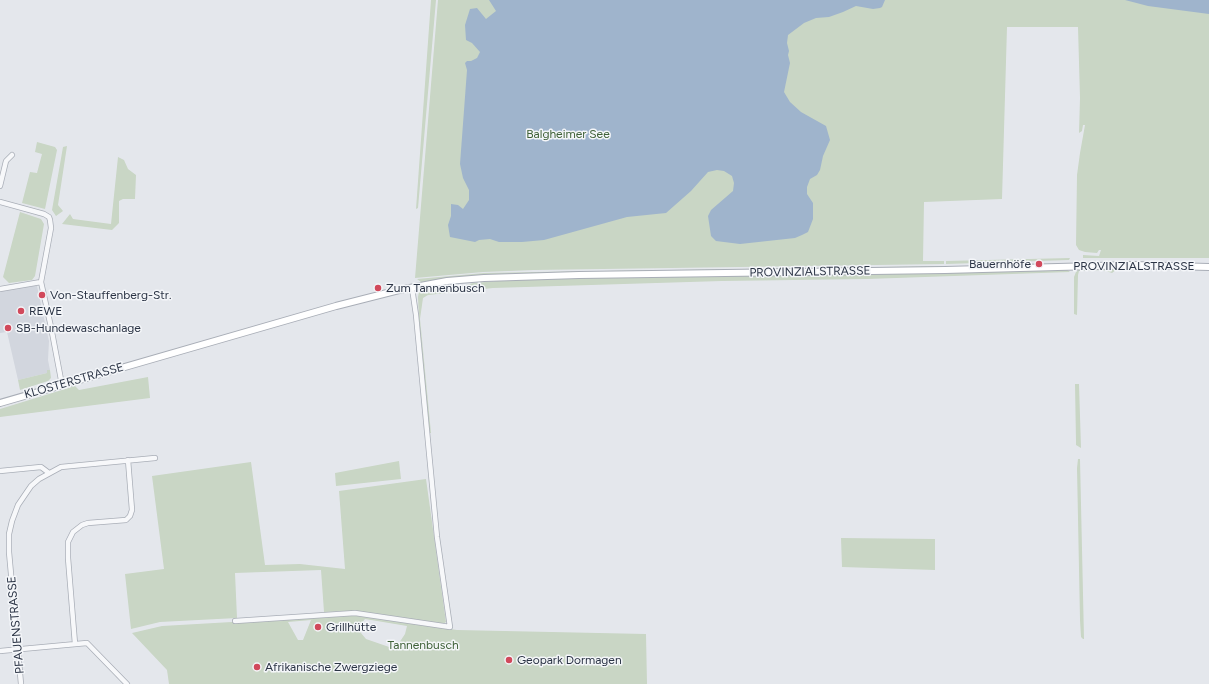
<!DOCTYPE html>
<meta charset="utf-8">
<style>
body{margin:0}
canvas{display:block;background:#e4e7ec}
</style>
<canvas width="1209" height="684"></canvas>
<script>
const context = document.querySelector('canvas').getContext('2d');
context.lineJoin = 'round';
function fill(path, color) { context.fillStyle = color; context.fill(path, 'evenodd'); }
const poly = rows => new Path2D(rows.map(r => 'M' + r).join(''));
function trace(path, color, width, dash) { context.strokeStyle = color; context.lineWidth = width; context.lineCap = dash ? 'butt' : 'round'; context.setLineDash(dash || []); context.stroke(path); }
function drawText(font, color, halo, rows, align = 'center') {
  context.font = font + ' Figtree,sans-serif'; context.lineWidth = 3; context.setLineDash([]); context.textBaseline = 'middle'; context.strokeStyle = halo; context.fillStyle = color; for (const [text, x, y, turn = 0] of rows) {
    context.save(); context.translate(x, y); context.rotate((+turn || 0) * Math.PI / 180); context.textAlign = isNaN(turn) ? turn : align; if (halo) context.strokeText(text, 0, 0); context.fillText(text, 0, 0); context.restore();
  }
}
const built = poly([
 [35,285,37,286,49,341,48,360,50,370,47,371,47,373,18,380,7,332,0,333,0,291]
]);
const green = poly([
 [431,0,436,0,418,208,416,209],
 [438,0,1209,0,1209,258,1083,258,1083,255,1099,256,1101,250,1099,250,1097,253,1085,252,1079,250,1076,245,1077,175,1080,153,1085,125,1083,125,1082,131,1079,133,1080,98,1078,27,1007,27,1002,199,924,202,923,261,944,261,944,264,534,270,483,272,415,278],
 [37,142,55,147,57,150,45,209,22,203,30,172,37,173,42,154,35,152],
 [67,146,58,205,63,211,56,216,52,210,63,147],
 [118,157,124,160,128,169,136,175,135,199,123,199,119,201,119,223,112,230,62,224,70,214,73,219,111,224],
 [20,212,41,219,44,224,35,276,32,280,9,283,3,277],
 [1070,258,1069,260,946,264,946,261],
 [942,266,942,267,535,273,484,275,421,282,417,279,484,273,535,272],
 [1132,268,1132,270,1116,270,1112,273,1103,270,1079,271,1078,275,1077,315,1074,314,1074,277,1076,272,1080,269],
 [1066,269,1070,272,867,279,722,281,493,288,428,295,423,298,420,319,431,433,429,433,419,320,418,297,419,292,421,290,427,289,450,290,473,283,535,278],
 [47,370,50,370,51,378,48,381,20,390,18,380,47,373],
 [148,377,150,398,0,417,0,409,75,386,79,390],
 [1075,384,1079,384,1081,448,1076,445,1076,442],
 [1078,459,1080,459,1084,639,1083,639,1081,637,1080,620,1077,468],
 [399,461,401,479,336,486,335,473],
 [251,462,265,565,300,564,345,569,339,491,426,479,446,622,443,624,353,611,324,612,321,570,235,573,237,618,160,622,131,629,125,574,164,569,152,476],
 [841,538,935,539,935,570,842,567],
 [354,615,457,630,646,634,647,684,169,684,167,670,132,633,162,626],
 [365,619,407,626,405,634,399,643,392,648,366,639,361,633,360,625],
 [311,620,303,640,298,640,288,622]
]);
const water = poly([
 [489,0,885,0,882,7,880,8,873,9,856,6,843,12,829,17,816,18,804,23,788,35,787,43,789,51,788,55,790,63,784,92,790,102,801,112,826,126,830,140,823,156,820,170,817,175,810,179,807,187,807,194,813,203,813,219,808,232,802,235,795,238,740,244,716,241,711,236,708,216,711,210,733,191,734,183,732,176,724,171,717,170,708,172,691,191,666,213,627,217,544,240,522,242,499,242,490,239,479,240,475,242,450,237,448,225,451,216,451,204,458,205,463,209,469,200,469,190,463,178,460,164,467,70,465,63,467,61,471,61,477,58,480,52,472,43,466,40,465,25,470,9,477,8,486,19,496,11],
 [1125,0,1209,0,1209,14,1148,6]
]);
const street = poly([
 [0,186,6,161,12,155],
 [0,202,44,214,49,217,50,220,51,228,41,282,51,327,62,385],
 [0,289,41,282],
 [0,471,41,467,49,473],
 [235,621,355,613,450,627,437,537,416,315,412,288],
 [75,644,68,558,68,542,73,532,82,525,88,523,126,520,130,516,132,510,128,460],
 [0,651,87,643,127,684],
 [21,684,9,552,9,534,12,521,18,505,31,486,39,479,61,467,155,458]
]);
const secondary = poly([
 [0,403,336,306,399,290,447,281,484,278,579,275,945,270,1133,265,1209,267]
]);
const markers = [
 [1039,264,4,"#d1495b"],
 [378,288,4,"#d1495b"],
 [42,295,4,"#d1495b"],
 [21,311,4,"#d1495b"],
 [8,328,4,"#d1495b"],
 [318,627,4,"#d1495b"],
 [509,660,4,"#d1495b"],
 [257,667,4,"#d1495b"]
];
const parkNames = [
 ["Balgheimer See",568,134],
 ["Tannenbusch",423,645]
];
const poiNames = [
 ["Bauernhöfe",1031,264,"right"],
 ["Zum Tannenbusch",386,288],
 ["Von-Stauffenberg-Str.",50,295],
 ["REWE",29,311],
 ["SB-Hundewaschanlage",16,328],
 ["Grillhütte",326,627],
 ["Geopark Dormagen",517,660],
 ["Afrikanische Zwergziege",265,667]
];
const streetNames = [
 ["PROVINZIALSTRASSE",1134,266],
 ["PROVINZIALSTRASSE",810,272,-1],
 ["KLOSTERSTRASSE",74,381,-16],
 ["PFAUENSTRASSE",16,625,-95]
];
fill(built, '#d2d6de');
fill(green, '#c9d6c5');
fill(water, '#9fb4cc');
trace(street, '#a9aeb7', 6);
trace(secondary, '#a9aeb7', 8);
trace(street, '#f7f8fa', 4.5);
trace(secondary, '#fff', 6);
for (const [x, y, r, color] of markers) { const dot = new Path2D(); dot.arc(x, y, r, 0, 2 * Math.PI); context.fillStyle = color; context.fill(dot); trace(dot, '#f4f6f9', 1.5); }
drawText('12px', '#3f6138', '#f4f6f9', parkNames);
drawText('12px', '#2b3445', '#f4f6f9', poiNames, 'left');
drawText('12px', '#2b3445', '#f4f6f9', streetNames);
</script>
